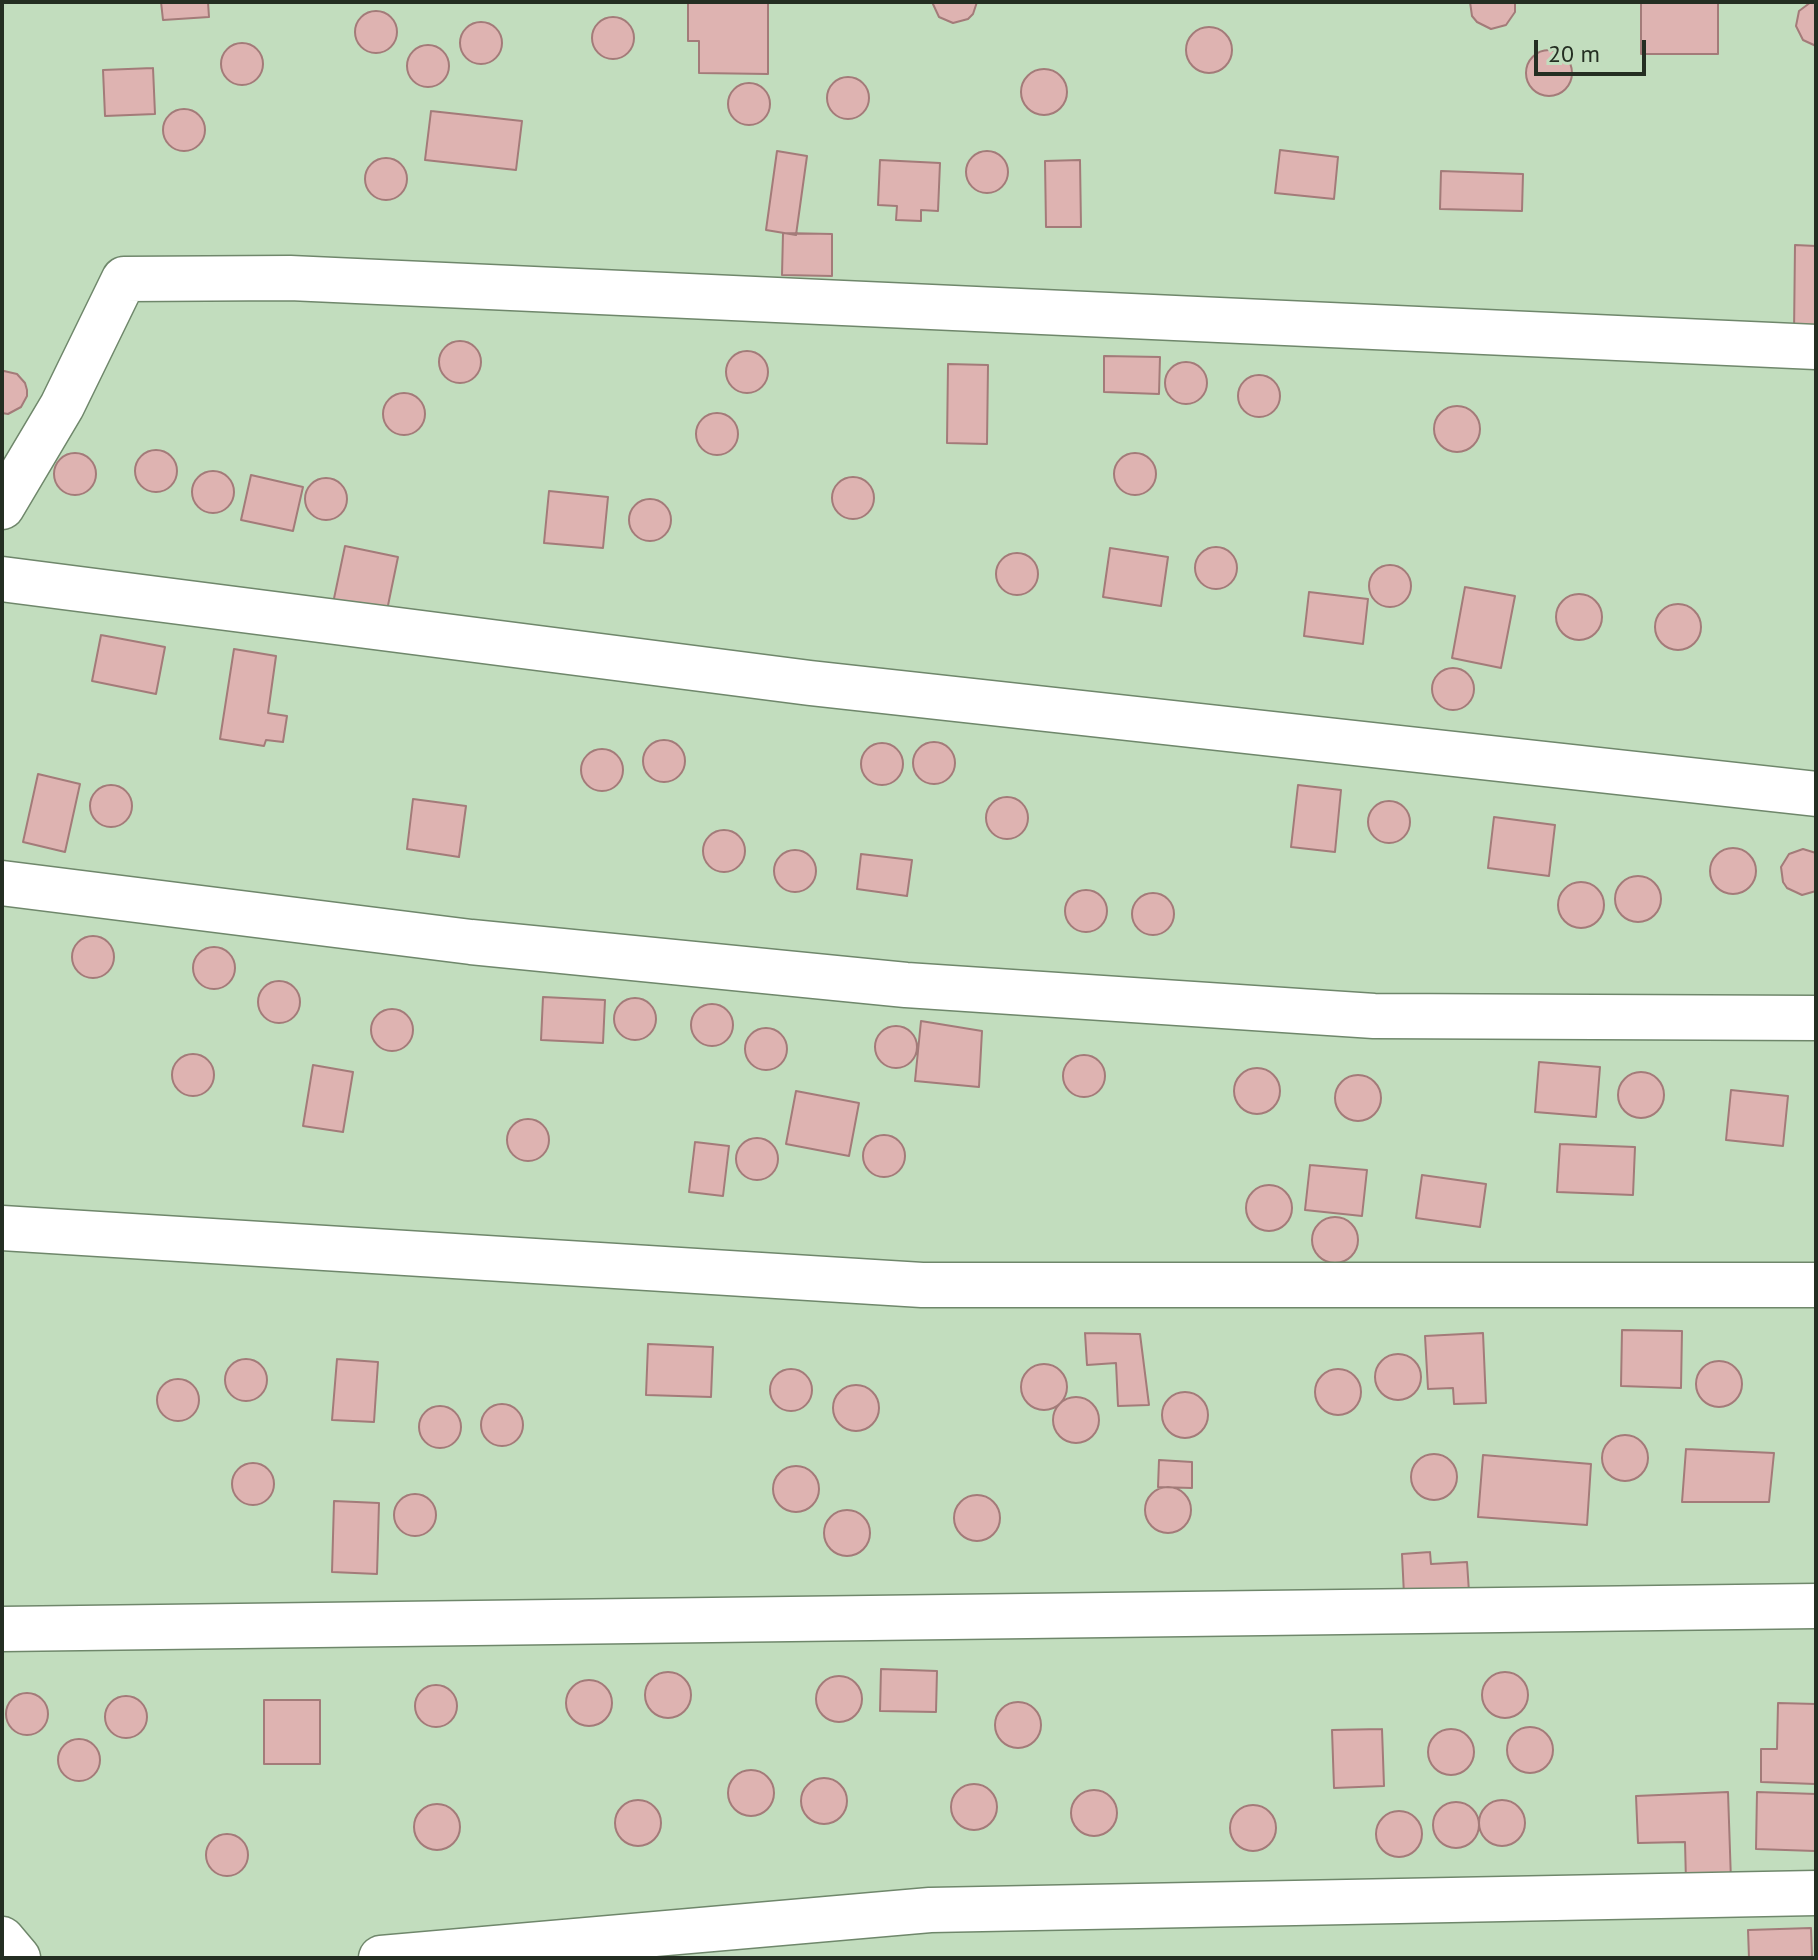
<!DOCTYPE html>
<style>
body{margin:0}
#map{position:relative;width:1818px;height:1960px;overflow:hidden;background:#c2ddbe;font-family:"PT Sans",sans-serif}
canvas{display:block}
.frame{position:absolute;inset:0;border:4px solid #242e22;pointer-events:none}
.scale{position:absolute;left:1534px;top:40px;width:112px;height:36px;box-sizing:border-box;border:4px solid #242e22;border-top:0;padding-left:10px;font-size:24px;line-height:28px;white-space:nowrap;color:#242e22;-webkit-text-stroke:6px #c2ddbe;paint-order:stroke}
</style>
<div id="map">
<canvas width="1818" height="1960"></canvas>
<div class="frame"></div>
<div class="scale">20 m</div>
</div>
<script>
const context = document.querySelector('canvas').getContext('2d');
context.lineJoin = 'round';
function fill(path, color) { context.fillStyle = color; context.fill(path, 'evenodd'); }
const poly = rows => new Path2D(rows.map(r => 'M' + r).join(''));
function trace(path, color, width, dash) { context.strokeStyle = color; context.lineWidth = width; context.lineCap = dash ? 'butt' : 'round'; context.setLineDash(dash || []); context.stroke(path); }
const building = poly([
 [161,2,208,2,209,17,163,20,161,2],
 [688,2,768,2,768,74,699,73,699,41,688,41,688,2],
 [932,2,977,2,973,14,968,19,953,23,939,17,932,2],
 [1470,2,1515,2,1515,12,1506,25,1491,29,1477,22,1472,16,1470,2],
 [1641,2,1718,2,1718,54,1641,54,1641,2],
 [1811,2,1816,2,1816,46,1803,40,1796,26,1799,11,1811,2],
 '355 32a21 21 0 1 1 42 0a21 21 0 1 1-42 0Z',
 '592 38a21 21 0 1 1 42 0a21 21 0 1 1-42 0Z',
 '460 43a21 21 0 1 1 42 0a21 21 0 1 1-42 0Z',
 '1186 50a23 23 0 1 1 46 0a23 23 0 1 1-46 0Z',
 '221 64a21 21 0 1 1 42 0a21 21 0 1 1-42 0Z',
 '407 66a21 21 0 1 1 42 0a21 21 0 1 1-42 0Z',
 '1526 73a23 23 0 1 1 46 0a23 23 0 1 1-46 0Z',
 [153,68,155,114,105,116,103,70,153,68],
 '1021 92a23 23 0 1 1 46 0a23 23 0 1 1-46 0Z',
 '827 98a21 21 0 1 1 42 0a21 21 0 1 1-42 0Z',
 '728 104a21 21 0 1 1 42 0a21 21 0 1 1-42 0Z',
 '163 130a21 21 0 1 1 42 0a21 21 0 1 1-42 0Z',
 [431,111,522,121,516,170,425,160,431,111],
 [1280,150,1338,157,1334,199,1275,193,1280,150],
 '966 172a21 21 0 1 1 42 0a21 21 0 1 1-42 0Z',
 [777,151,807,156,796,235,766,230,777,151],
 '365 179a21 21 0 1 1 42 0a21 21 0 1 1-42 0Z',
 [880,160,940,163,938,211,921,210,921,221,896,220,897,206,878,205,880,160],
 [1080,160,1081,227,1046,227,1045,161,1080,160],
 [1441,171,1523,174,1522,211,1440,209,1441,171],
 [783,233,832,234,832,276,782,275,783,233],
 [1795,245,1816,246,1816,334,1794,334,1795,245],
 '439 362a21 21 0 1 1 42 0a21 21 0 1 1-42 0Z',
 '726 372a21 21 0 1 1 42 0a21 21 0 1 1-42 0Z',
 [1104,356,1160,357,1159,394,1104,392,1104,356],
 '1165 383a21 21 0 1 1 42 0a21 21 0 1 1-42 0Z',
 [948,364,988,365,987,444,947,443,948,364],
 [4,371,17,374,25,383,27,390,27,396,21,407,8,414,2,413,2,372,4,371],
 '1238 396a21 21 0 1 1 42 0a21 21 0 1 1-42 0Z',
 '383 414a21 21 0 1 1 42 0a21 21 0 1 1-42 0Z',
 '1434 429a23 23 0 1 1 46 0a23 23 0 1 1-46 0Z',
 '696 434a21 21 0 1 1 42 0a21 21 0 1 1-42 0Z',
 '135 471a21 21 0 1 1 42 0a21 21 0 1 1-42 0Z',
 '54 474a21 21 0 1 1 42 0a21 21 0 1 1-42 0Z',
 '1114 474a21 21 0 1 1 42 0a21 21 0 1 1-42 0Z',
 '192 492a21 21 0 1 1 42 0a21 21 0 1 1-42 0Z',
 [251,475,303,487,293,531,241,520,251,475],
 '832 498a21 21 0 1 1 42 0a21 21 0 1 1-42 0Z',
 '305 499a21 21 0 1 1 42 0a21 21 0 1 1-42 0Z',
 [549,491,608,497,603,548,544,543,549,491],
 '629 520a21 21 0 1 1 42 0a21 21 0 1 1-42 0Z',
 [345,546,398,557,385,620,332,608,345,546],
 '1195 568a21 21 0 1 1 42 0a21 21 0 1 1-42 0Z',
 [1110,548,1168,557,1161,606,1103,597,1110,548],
 '996 574a21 21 0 1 1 42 0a21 21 0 1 1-42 0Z',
 '1369 586a21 21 0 1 1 42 0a21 21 0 1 1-42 0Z',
 [1465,587,1515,596,1501,668,1452,658,1465,587],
 [1309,592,1368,599,1363,644,1304,636,1309,592],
 '1556 617a23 23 0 1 1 46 0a23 23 0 1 1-46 0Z',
 '1655 627a23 23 0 1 1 46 0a23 23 0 1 1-46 0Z',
 [101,635,165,647,156,694,92,681,101,635],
 [234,649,276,656,268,713,287,716,283,742,266,740,264,746,220,739,234,649],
 '1432 689a21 21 0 1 1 42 0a21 21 0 1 1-42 0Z',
 '643 761a21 21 0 1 1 42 0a21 21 0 1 1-42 0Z',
 '913 763a21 21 0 1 1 42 0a21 21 0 1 1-42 0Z',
 '861 764a21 21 0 1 1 42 0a21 21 0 1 1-42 0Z',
 '581 770a21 21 0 1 1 42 0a21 21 0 1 1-42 0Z',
 [38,774,80,784,65,852,23,842,38,774],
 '90 806a21 21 0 1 1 42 0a21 21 0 1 1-42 0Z',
 [1298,785,1341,790,1335,852,1291,847,1298,785],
 '986 818a21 21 0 1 1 42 0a21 21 0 1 1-42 0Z',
 [413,799,466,806,459,857,407,849,413,799],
 '1368 822a21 21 0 1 1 42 0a21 21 0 1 1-42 0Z',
 [1494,817,1555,825,1549,876,1488,868,1494,817],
 '703 851a21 21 0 1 1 42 0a21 21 0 1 1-42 0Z',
 '1710 871a23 23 0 1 1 46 0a23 23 0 1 1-46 0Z',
 [1803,849,1816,853,1816,891,1802,895,1787,888,1783,882,1781,867,1789,854,1803,849],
 '774 871a21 21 0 1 1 42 0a21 21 0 1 1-42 0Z',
 [861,854,912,860,907,896,857,889,861,854],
 '1615 899a23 23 0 1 1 46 0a23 23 0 1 1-46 0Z',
 '1558 905a23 23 0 1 1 46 0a23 23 0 1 1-46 0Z',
 '1065 911a21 21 0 1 1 42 0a21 21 0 1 1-42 0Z',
 '1132 914a21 21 0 1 1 42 0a21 21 0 1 1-42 0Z',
 '72 957a21 21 0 1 1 42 0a21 21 0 1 1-42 0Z',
 '193 968a21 21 0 1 1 42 0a21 21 0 1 1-42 0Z',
 '258 1002a21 21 0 1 1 42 0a21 21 0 1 1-42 0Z',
 [543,997,605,1000,603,1043,541,1040,543,997],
 '614 1019a21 21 0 1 1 42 0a21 21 0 1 1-42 0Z',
 '691 1025a21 21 0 1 1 42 0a21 21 0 1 1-42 0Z',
 '371 1030a21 21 0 1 1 42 0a21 21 0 1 1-42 0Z',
 [921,1021,982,1031,979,1087,915,1081,921,1021],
 '875 1047a21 21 0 1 1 42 0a21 21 0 1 1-42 0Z',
 '745 1049a21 21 0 1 1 42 0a21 21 0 1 1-42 0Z',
 '172 1075a21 21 0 1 1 42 0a21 21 0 1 1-42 0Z',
 '1063 1076a21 21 0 1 1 42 0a21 21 0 1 1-42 0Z',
 [1539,1062,1600,1067,1596,1117,1535,1112,1539,1062],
 [313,1065,353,1072,343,1132,303,1126,313,1065],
 '1234 1091a23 23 0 1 1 46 0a23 23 0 1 1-46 0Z',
 '1618 1095a23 23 0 1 1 46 0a23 23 0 1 1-46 0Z',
 '1335 1098a23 23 0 1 1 46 0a23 23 0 1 1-46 0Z',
 [1731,1090,1788,1096,1783,1146,1726,1140,1731,1090],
 [796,1091,859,1103,849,1156,786,1144,796,1091],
 '507 1140a21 21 0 1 1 42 0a21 21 0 1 1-42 0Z',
 '863 1156a21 21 0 1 1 42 0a21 21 0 1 1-42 0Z',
 '736 1159a21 21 0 1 1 42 0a21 21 0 1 1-42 0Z',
 [695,1142,729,1146,723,1196,689,1192,695,1142],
 [1560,1144,1635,1147,1633,1195,1557,1192,1560,1144],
 [1310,1165,1367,1170,1362,1216,1305,1210,1310,1165],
 [1422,1175,1486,1184,1480,1227,1416,1218,1422,1175],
 '1246 1208a23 23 0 1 1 46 0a23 23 0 1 1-46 0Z',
 '1312 1240a23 23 0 1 1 46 0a23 23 0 1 1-46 0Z',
 [1622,1330,1682,1331,1681,1388,1621,1386,1622,1330],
 [1085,1333,1140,1334,1149,1405,1118,1406,1116,1363,1087,1365,1085,1333],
 [1483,1333,1486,1403,1454,1404,1453,1388,1428,1389,1425,1336,1483,1333],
 [648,1344,713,1347,711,1397,646,1395,648,1344],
 '1375 1377a23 23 0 1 1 46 0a23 23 0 1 1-46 0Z',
 '225 1380a21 21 0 1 1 42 0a21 21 0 1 1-42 0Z',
 [337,1359,378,1362,374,1422,332,1420,337,1359],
 '1696 1384a23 23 0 1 1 46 0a23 23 0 1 1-46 0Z',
 '1021 1387a23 23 0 1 1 46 0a23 23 0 1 1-46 0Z',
 '770 1390a21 21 0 1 1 42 0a21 21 0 1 1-42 0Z',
 '1315 1392a23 23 0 1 1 46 0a23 23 0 1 1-46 0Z',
 '157 1400a21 21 0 1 1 42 0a21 21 0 1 1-42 0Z',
 '833 1408a23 23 0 1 1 46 0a23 23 0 1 1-46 0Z',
 '1162 1415a23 23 0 1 1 46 0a23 23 0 1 1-46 0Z',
 '1053 1420a23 23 0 1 1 46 0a23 23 0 1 1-46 0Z',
 '481 1425a21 21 0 1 1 42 0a21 21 0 1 1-42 0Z',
 '419 1427a21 21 0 1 1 42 0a21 21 0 1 1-42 0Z',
 '1602 1458a23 23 0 1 1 46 0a23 23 0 1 1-46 0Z',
 [1686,1449,1774,1453,1769,1502,1682,1502,1686,1449],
 '1411 1477a23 23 0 1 1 46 0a23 23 0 1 1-46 0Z',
 [1483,1455,1591,1464,1587,1525,1478,1517,1483,1455],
 [1159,1460,1192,1462,1192,1488,1158,1487,1159,1460],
 '232 1484a21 21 0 1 1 42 0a21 21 0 1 1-42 0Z',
 '773 1489a23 23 0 1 1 46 0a23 23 0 1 1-46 0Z',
 '1145 1510a23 23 0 1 1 46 0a23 23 0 1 1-46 0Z',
 '394 1515a21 21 0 1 1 42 0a21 21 0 1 1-42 0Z',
 '954 1518a23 23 0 1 1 46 0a23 23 0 1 1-46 0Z',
 [334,1501,379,1503,377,1574,332,1572,334,1501],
 '824 1533a23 23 0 1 1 46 0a23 23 0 1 1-46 0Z',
 [1430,1552,1431,1564,1467,1562,1469,1592,1404,1595,1402,1554,1430,1552],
 [881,1669,937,1671,936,1712,880,1711,881,1669],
 '1482 1695a23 23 0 1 1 46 0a23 23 0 1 1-46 0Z',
 '645 1695a23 23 0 1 1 46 0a23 23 0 1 1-46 0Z',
 '816 1699a23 23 0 1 1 46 0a23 23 0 1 1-46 0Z',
 '566 1703a23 23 0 1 1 46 0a23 23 0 1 1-46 0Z',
 '415 1706a21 21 0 1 1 42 0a21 21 0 1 1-42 0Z',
 '6 1714a21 21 0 1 1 42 0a21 21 0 1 1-42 0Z',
 '105 1717a21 21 0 1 1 42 0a21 21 0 1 1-42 0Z',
 [264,1700,320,1700,320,1764,264,1764,264,1700],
 '995 1725a23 23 0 1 1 46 0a23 23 0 1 1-46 0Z',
 [1778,1703,1816,1704,1815,1784,1761,1782,1761,1749,1777,1749,1778,1703],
 '1507 1750a23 23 0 1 1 46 0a23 23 0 1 1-46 0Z',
 [1382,1729,1384,1786,1334,1788,1332,1730,1382,1729],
 '1428 1752a23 23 0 1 1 46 0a23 23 0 1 1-46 0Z',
 '58 1760a21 21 0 1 1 42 0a21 21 0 1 1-42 0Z',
 '728 1793a23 23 0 1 1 46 0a23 23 0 1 1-46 0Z',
 '801 1801a23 23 0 1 1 46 0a23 23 0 1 1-46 0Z',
 '951 1807a23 23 0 1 1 46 0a23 23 0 1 1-46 0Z',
 '1071 1813a23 23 0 1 1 46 0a23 23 0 1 1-46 0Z',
 [1728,1792,1731,1881,1686,1882,1685,1842,1638,1843,1636,1796,1728,1792],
 [1757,1792,1816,1794,1815,1851,1756,1849,1757,1792],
 '615 1823a23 23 0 1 1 46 0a23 23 0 1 1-46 0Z',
 '1479 1823a23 23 0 1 1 46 0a23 23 0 1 1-46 0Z',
 '1433 1825a23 23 0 1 1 46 0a23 23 0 1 1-46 0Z',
 '414 1827a23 23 0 1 1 46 0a23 23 0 1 1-46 0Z',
 '1230 1828a23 23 0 1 1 46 0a23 23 0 1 1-46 0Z',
 '1376 1834a23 23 0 1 1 46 0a23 23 0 1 1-46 0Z',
 '206 1855a21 21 0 1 1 42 0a21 21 0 1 1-42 0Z',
 [1811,1928,1812,1958,1749,1958,1748,1930,1811,1928]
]);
const minor = poly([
 [2,507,62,406,124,279,290,278,1816,347],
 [2,579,810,683,1816,794],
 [2,883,471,942,906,985,1374,1016,1816,1018],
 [2,1228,922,1285,1816,1285],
 [2,1629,1816,1606],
 [2,1939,18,1958],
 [381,1958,930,1910,1816,1893]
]);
fill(building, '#deb3b1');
trace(building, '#a37b79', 2);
trace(minor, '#6f876b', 47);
trace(minor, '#fff', 44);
</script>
